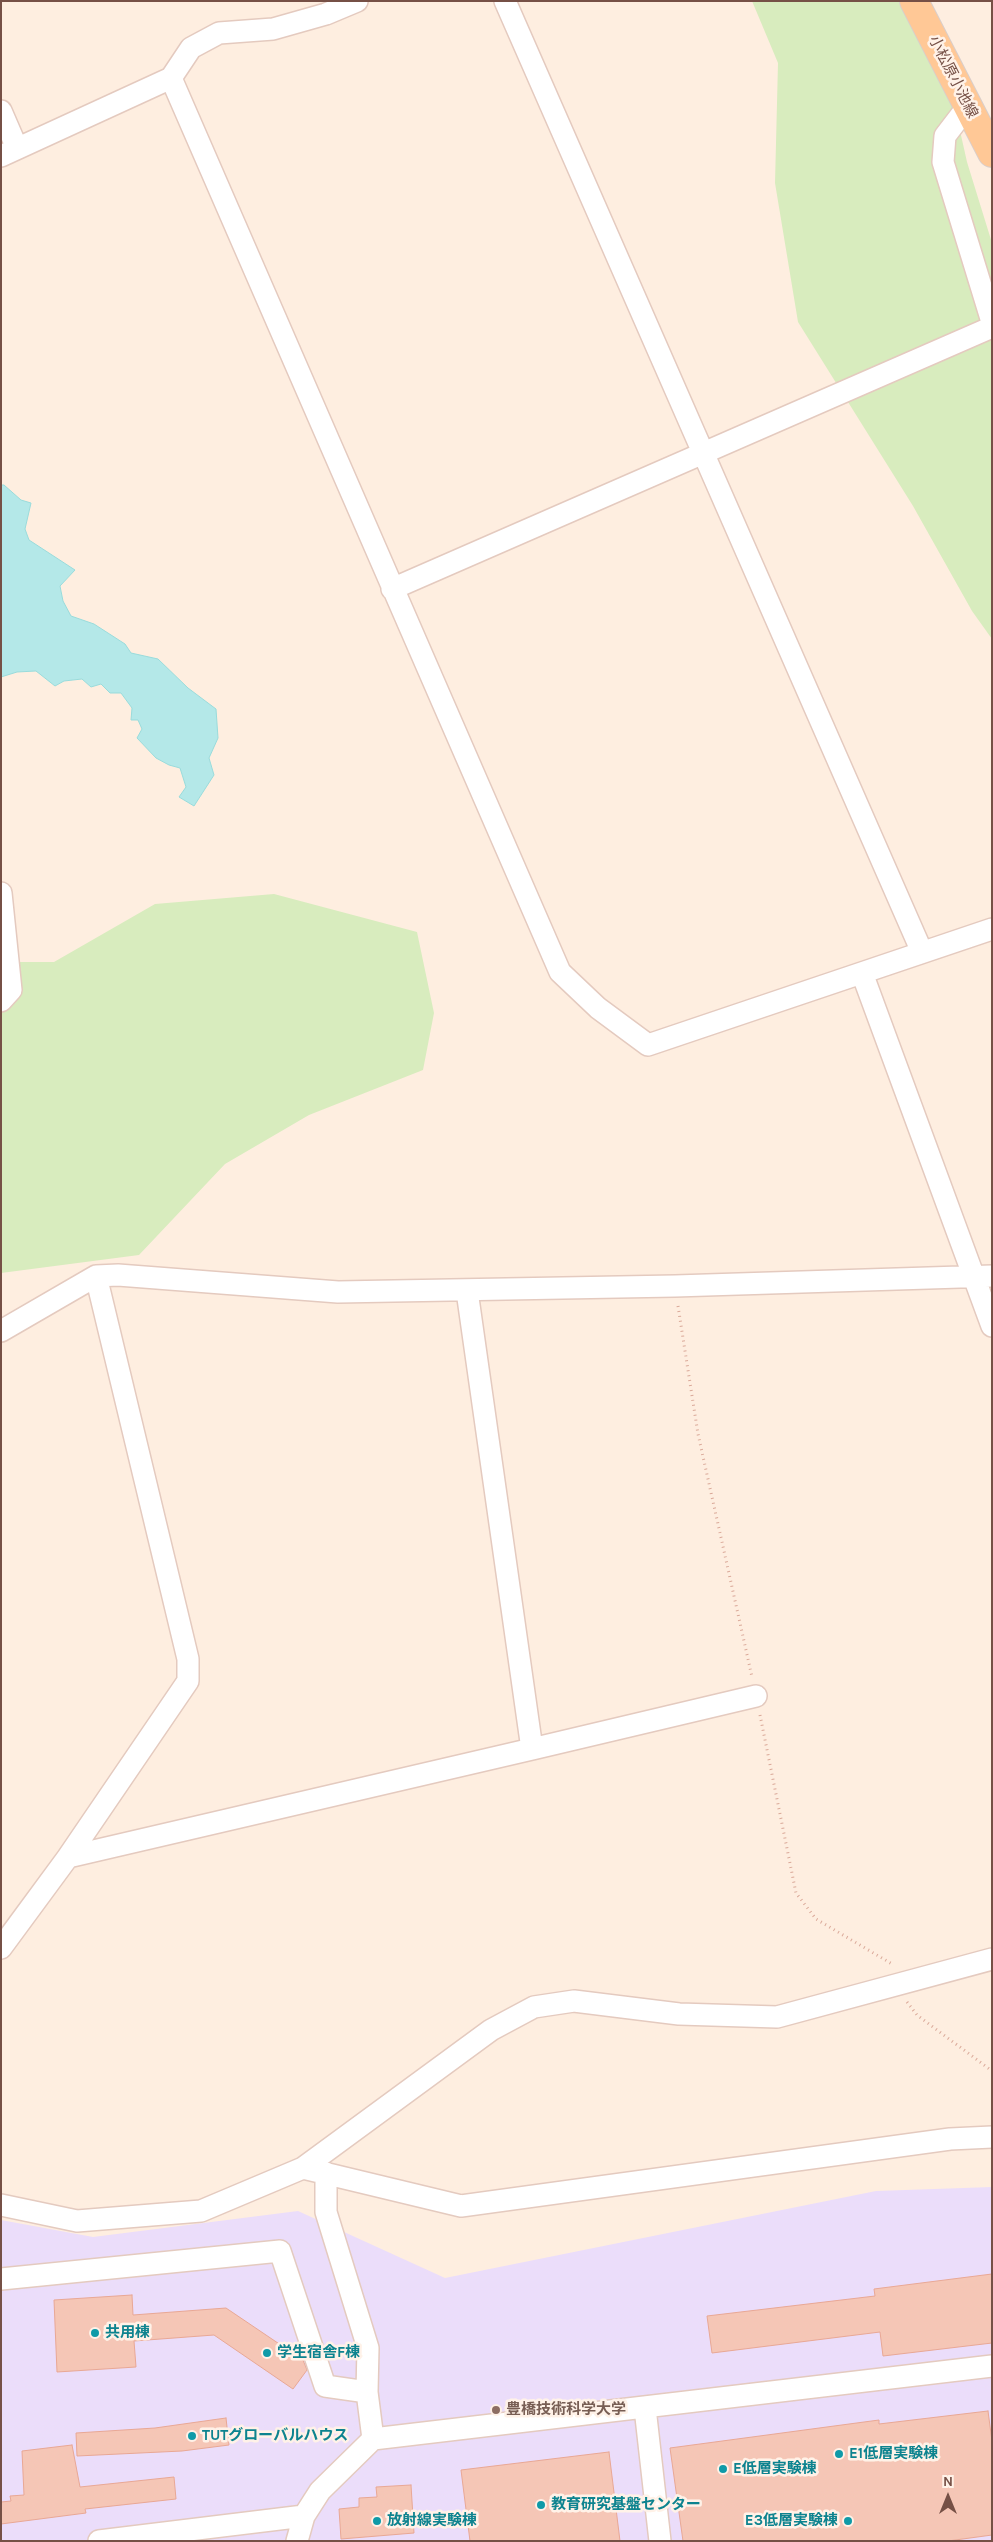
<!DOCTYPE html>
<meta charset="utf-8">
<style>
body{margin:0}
#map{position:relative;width:993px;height:2542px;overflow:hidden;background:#feeee0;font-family:Karla,sans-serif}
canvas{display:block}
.frame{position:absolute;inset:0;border:2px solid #765046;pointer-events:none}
.north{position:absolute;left:923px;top:2472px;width:50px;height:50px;-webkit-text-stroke:4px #fff2e8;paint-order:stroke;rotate:0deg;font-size:14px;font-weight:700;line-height:20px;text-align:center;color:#765046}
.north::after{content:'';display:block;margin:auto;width:18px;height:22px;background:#765046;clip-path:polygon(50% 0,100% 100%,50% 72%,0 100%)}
</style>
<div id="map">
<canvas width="993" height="2542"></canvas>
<div class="frame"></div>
<div class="north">N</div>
</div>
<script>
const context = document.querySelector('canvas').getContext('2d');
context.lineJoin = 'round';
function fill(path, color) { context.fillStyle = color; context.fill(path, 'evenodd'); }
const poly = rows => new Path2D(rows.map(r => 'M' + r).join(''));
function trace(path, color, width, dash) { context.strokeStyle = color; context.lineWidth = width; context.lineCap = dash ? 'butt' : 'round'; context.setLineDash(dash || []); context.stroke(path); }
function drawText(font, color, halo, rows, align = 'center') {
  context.font = font + ' Karla,"Noto Sans JP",sans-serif'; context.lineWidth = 5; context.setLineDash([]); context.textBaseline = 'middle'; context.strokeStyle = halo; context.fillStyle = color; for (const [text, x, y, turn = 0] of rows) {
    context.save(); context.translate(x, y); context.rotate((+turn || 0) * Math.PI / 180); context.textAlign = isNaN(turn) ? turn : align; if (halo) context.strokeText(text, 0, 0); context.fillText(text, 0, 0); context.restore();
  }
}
const education = poly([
 [992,2187,992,2541,1,2541,1,2220,93,2237,298,2211,445,2278,876,2191]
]);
const green = poly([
 [752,1,916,1,937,28,967,162,992,243,992,639,972,611,913,506,798,322,775,183,778,63],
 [274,894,417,932,434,1013,423,1070,309,1115,225,1164,139,1255,1,1273,1,962,54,962,155,904]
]);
const water = poly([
 [1,485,4,485,21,500,31,503,25,529,29,540,75,570,60,586,63,601,71,616,94,624,125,644,131,653,158,659,188,688,216,709,218,738,209,758,214,775,194,806,179,797,186,787,180,768,169,765,156,758,137,738,142,729,138,720,131,720,132,708,121,693,110,693,101,684,91,687,82,679,64,681,55,686,36,671,17,672,1,677,1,485]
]);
const building = poly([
 [992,2274,992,2343,883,2356,880,2332,712,2353,707,2316,875,2296,874,2289,992,2274],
 [132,2295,133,2315,226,2308,303,2360,307,2370,293,2389,214,2335,134,2341,136,2367,57,2372,54,2300,132,2295],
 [988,2411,992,2441,992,2535,948,2541,683,2541,670,2448,879,2420,879,2424,988,2411],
 [226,2418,229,2445,182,2451,77,2456,76,2433,155,2428,226,2418],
 [72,2445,80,2487,174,2477,176,2499,85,2509,86,2513,1,2524,1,2502,11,2501,10,2496,24,2495,22,2451,72,2445],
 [609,2452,620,2541,470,2541,461,2470,609,2452],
 [411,2485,414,2533,341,2539,339,2509,359,2507,359,2498,377,2497,376,2487,411,2485]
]);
const path = poly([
 [678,1306,698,1434,752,1677],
 [760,1715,796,1893,816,1919,892,1964],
 [907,2002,917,2015,992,2071]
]);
const minor = poly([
 [505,1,922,952],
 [171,78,560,972,598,1008,648,1045,992,929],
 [968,106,945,136,943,162,992,322],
 [1,111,17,148],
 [1,156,171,78,191,48,219,33,273,29,326,14,357,1],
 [392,589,992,327],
 [1,893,11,990,1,1001],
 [862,973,992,1326],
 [1,1331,96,1276,118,1275,338,1292,675,1286,992,1276],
 [532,1749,756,1696],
 [68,1857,188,1681,188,1659,96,1276],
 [1,1948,68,1857,532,1749,467,1291],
 [303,2168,491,2030,534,2007,574,2001,679,2014,777,2017,992,1959],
 [326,2173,326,2212,368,2348,367,2392,373,2439],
 [1,2205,77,2221,201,2211,303,2168,461,2206,950,2139,992,2137],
 [1,2279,280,2251,325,2386,367,2392],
 [645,2408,660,2541],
 [99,2541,304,2516],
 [297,2541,304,2516,320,2491,373,2439,992,2366]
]);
const major = poly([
 [914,1,992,153]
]);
const markers = [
 [95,2333,5,"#0f9aa8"],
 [267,2353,5,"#0f9aa8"],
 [496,2410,5,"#8d6e63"],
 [192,2436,5,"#0f9aa8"],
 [839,2454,5,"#0f9aa8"],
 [723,2469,5,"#0f9aa8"],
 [541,2505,5,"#0f9aa8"],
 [377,2521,5,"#0f9aa8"],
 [848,2521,5,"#0f9aa8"]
];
const streetNames = [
 ["小松原小池線",953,77,63]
];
const cultureNames = [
 ["共用棟",105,2333],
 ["学生宿舎F棟",277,2353],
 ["TUTグローバルハウス",202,2436],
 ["E1低層実験棟",849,2454],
 ["E低層実験棟",733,2469],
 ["教育研究基盤センター",551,2505],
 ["放射線実験棟",387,2521],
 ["E3低層実験棟",838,2521,"right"]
];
const educationNames = [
 ["豊橋技術科学大学",506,2410]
];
fill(education, '#ebddfa');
fill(green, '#d8ecbe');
fill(water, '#b4e8e8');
trace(water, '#99dbdb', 1);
fill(building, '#f5c6b6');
trace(building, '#e9a895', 1);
trace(minor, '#e4cabf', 24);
trace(major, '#d9cecb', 30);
trace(path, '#daa999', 3, [1, 4]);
trace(minor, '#fff', 21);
trace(major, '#ffc896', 28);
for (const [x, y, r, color] of markers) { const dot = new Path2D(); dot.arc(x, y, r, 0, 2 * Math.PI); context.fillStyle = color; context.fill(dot); trace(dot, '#fff2e8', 2); }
drawText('15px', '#765046', '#fff2e8', streetNames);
drawText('bold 15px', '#0d838f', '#fff2e8', cultureNames, 'left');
drawText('bold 15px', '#785e54', '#fff2e8', educationNames, 'left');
</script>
